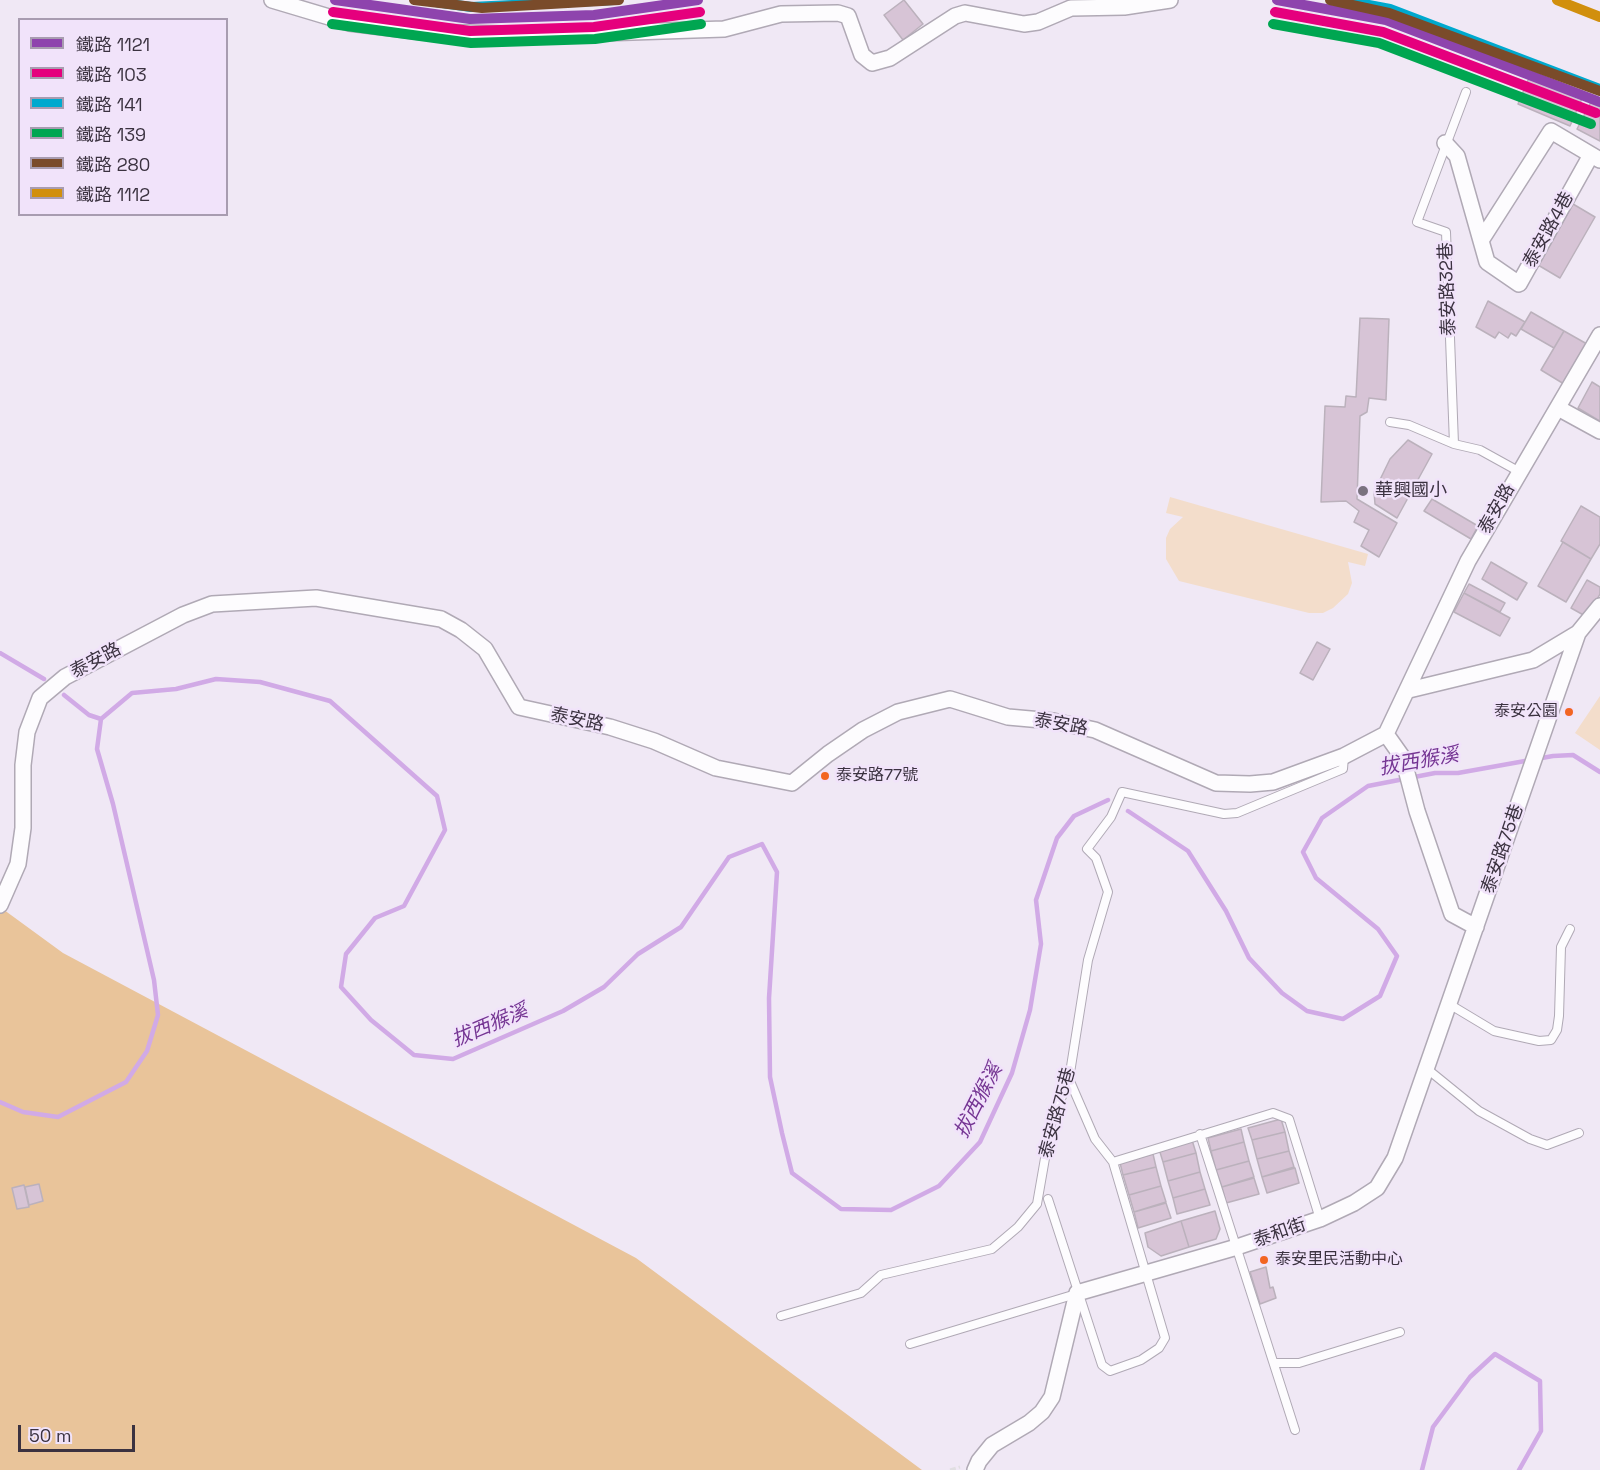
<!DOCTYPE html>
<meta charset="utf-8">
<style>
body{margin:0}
#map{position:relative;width:1600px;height:1470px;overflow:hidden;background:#f0e8f5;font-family:"Space Grotesk","Noto Sans TC",sans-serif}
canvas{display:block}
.legend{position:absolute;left:18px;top:18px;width:210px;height:198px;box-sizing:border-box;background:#f1e3fa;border:2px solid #a89cb0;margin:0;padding:8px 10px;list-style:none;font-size:18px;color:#3b3240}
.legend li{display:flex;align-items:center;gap:12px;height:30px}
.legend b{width:30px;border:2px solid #a89cb0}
.scale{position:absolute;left:18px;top:1425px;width:117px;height:27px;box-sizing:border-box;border:3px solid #3b3240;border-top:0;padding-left:8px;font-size:18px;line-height:21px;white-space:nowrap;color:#3b3240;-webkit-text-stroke:4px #f1e3fa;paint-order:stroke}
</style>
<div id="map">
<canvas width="1600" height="1470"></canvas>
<ul class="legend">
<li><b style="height:8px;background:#8e44ad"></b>鐵路 1121</li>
<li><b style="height:8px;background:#e5007d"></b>鐵路 103</li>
<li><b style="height:8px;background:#00a9ce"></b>鐵路 141</li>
<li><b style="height:8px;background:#00a651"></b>鐵路 139</li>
<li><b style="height:8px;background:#7a4b2a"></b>鐵路 280</li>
<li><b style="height:8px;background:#d18f0d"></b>鐵路 1112</li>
</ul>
<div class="scale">50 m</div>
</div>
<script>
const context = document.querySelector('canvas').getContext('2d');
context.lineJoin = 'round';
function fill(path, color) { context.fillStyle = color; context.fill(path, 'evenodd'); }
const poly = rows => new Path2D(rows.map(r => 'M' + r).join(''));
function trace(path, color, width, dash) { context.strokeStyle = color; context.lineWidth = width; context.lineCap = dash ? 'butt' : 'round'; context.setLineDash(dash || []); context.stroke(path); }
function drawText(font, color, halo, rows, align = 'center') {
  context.font = font + ' "Space Grotesk","Noto Sans TC",sans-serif'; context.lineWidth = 5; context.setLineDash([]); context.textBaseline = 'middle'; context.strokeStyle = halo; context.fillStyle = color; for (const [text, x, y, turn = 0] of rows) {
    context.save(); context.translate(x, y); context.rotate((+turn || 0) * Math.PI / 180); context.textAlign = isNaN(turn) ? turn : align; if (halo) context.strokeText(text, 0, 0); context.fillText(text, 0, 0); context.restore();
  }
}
const green = poly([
 [1170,497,1368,554,1365,566,1348,562,1352,583,1348,594,1333,608,1323,613,1309,613,1179,581,1166,559,1166,538,1170,529,1183,517,1166,513],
 [1600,696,1600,750,1575,733]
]);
const forest = poly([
 [0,907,63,953,636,1258,922,1470,0,1470]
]);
const stream = poly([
 [0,653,44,679],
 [64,695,89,715,101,719],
 [1128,811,1188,851,1226,911,1249,958,1282,993,1307,1011,1343,1019,1380,996,1397,956,1378,929,1316,878,1303,852,1322,818,1368,786,1435,773,1458,773,1553,756,1573,755,1600,772],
 [0,1102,23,1112,58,1117,126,1082,147,1051,158,1015,154,980,113,804,97,749,101,719,132,693,176,689,216,679,260,682,330,701,437,796,445,830,404,906,375,918,346,954,341,987,371,1020,414,1055,453,1059,563,1011,604,987,638,954,681,927,729,857,762,844,777,872,769,998,770,1077,782,1133,792,1173,841,1209,891,1210,939,1186,980,1142,1012,1073,1030,1010,1041,944,1036,900,1057,838,1074,816,1108,800],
 [1422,1470,1433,1427,1470,1377,1495,1354,1540,1381,1541,1431,1519,1470]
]);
const building = poly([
 [904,0,923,24,903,40,884,15,904,0],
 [1532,71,1584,94,1570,126,1518,104,1532,71],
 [1593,98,1600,102,1600,141,1577,129,1593,98],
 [1573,204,1595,217,1560,278,1538,265,1573,204],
 [1488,301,1525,322,1516,336,1511,333,1508,338,1499,332,1495,338,1476,327,1488,301],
 [1531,312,1564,331,1554,348,1521,329,1531,312],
 [1360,318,1389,319,1386,400,1369,398,1367,412,1360,416,1357,499,1397,523,1379,557,1361,546,1369,530,1354,522,1359,511,1346,501,1321,502,1325,406,1345,407,1346,396,1356,397,1360,318],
 [1564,331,1587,344,1564,384,1541,370,1564,331],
 [1592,382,1600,387,1600,421,1578,408,1592,382],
 [1408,440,1432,454,1397,518,1375,504,1374,492,1390,459,1408,440],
 [1432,499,1478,526,1471,539,1424,511,1432,499],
 [1581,506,1600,517,1600,544,1591,559,1561,541,1581,506],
 [1563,542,1591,559,1566,602,1538,586,1563,542],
 [1491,562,1527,583,1517,600,1482,579,1491,562],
 [1587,580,1600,587,1600,594,1587,617,1571,608,1587,580],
 [1469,584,1505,603,1500,612,1464,593,1469,584],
 [1464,593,1510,618,1500,636,1454,612,1464,593],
 [1317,642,1330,649,1313,680,1300,673,1317,642],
 [1281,1119,1285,1132,1252,1140,1248,1128,1281,1119],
 [1241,1129,1244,1142,1211,1151,1208,1138,1241,1129],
 [1285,1132,1289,1151,1257,1159,1252,1140,1285,1132],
 [1192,1140,1196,1153,1163,1162,1159,1149,1192,1140],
 [1244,1142,1249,1161,1216,1170,1211,1151,1244,1142],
 [1289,1151,1294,1167,1262,1177,1257,1159,1289,1151],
 [1196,1153,1200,1172,1168,1181,1163,1162,1196,1153],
 [1153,1154,1156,1167,1123,1175,1120,1163,1153,1154],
 [1249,1161,1254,1177,1222,1187,1216,1170,1249,1161],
 [1156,1167,1161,1186,1129,1195,1123,1175,1156,1167],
 [1295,1168,1299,1183,1267,1193,1262,1177,1295,1168],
 [1200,1172,1205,1189,1173,1198,1168,1181,1200,1172],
 [1254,1178,1259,1194,1226,1203,1222,1187,1254,1178],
 [39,1184,43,1201,29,1205,25,1187,39,1184],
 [24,1185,29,1207,17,1209,12,1188,24,1185],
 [1161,1186,1166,1202,1134,1212,1129,1195,1161,1186],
 [1205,1189,1210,1205,1177,1214,1173,1198,1205,1189],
 [1166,1203,1171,1218,1138,1228,1134,1212,1166,1203],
 [1215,1211,1220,1229,1216,1239,1189,1247,1181,1221,1215,1211],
 [1181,1221,1189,1247,1161,1256,1148,1247,1145,1233,1181,1221],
 [1266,1267,1270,1288,1273,1287,1276,1298,1260,1304,1250,1272,1266,1267]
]);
const path = poly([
 [950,1470,960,1467]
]);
const service = poly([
 [1466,92,1417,222,1446,232,1454,444,1480,450,1518,471],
 [1390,422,1409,425,1454,444],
 [1449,1004,1494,1031,1539,1041,1551,1040,1557,1030,1559,1016,1561,947,1570,929],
 [1426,1068,1479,1111,1530,1139,1547,1145,1579,1133],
 [1200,1134,1295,1430],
 [1113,1162,1273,1113,1289,1119,1320,1219],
 [1048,1199,1102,1365,1110,1371,1141,1360,1159,1348,1165,1338,1113,1162,1095,1139,1069,1079],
 [781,1316,861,1293,881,1275,992,1249,1018,1227,1037,1204,1051,1124,1069,1079,1088,960,1108,892,1096,858,1087,849,1111,817,1122,792,1224,814,1237,813,1343,769,1344,756],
 [910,1344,1076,1294],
 [1274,1363,1299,1363,1400,1332]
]);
const minor = poly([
 [272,0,349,23,424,32,541,35,724,29,781,14,838,13,848,16,862,55,872,63,890,58,955,16,965,13,1024,24,1038,22,1071,8,1124,7,1170,0],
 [1445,143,1457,156,1487,262,1519,284,1591,155],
 [1482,239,1551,131,1600,160],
 [1558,408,1600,431],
 [1409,690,1533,660,1578,633],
 [1386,734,1403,758,1417,811,1452,914,1476,927],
 [0,905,18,864,23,828,23,765,27,732,40,698,65,677,183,615,212,604,316,598,441,619,461,630,485,649,519,707,610,727,654,741,716,768,792,783,828,754,863,730,898,712,950,699,1008,717,1053,721,1095,730,1216,783,1250,784,1273,782,1344,756,1386,734,1468,561,1600,335],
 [975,1470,979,1461,992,1445,1029,1423,1042,1412,1052,1397,1077,1293,1237,1247,1320,1219,1354,1203,1377,1188,1395,1158,1578,633,1600,606]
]);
const rail1 = poly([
 [335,0,470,19,594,15,698,0],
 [1277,0,1386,20,1600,102]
]);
const rail2 = poly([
 [333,12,470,31,594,27,700,12],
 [1275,12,1383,32,1596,113]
]);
const rail3 = poly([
 [421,0,471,7,614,0],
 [1343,0,1390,9,1600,89]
]);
const rail4 = poly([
 [332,24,471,43,595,39,701,24],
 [1273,24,1379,43,1591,124]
]);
const rail5 = poly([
 [414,0,482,8,619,0],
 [1330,0,1389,13,1600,91]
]);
const rail6 = poly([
 [1557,0,1600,17]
]);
const markers = [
 [1363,491,6,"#7a727f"],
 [1569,712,5,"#f26522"],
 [825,776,5,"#f26522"],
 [1264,1260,5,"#f26522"]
];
const busNames = [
 ["泰安公園",1558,712,"right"],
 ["泰安路77號",836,776],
 ["泰安里民活動中心",1275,1260]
];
const streetNames = [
 ["泰安路4巷",1549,230,-61],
 ["泰安路32巷",1448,289,-92],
 ["泰安路",1497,509,-61],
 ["泰安路",96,661,-28],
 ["泰安路",577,720,12],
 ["泰安路",1061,725,10],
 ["泰安路75巷",1503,849,-71],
 ["泰安路75巷",1058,1113,-75],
 ["泰和街",1280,1233,-19]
];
const poiNames = [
 ["華興國小",1375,491]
];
const waterNames = [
 ["拔西猴溪",1419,762,-10],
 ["拔西猴溪",490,1026,-23],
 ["拔西猴溪",979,1101,-63]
];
fill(green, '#f3ddcb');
fill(forest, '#e9c49a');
trace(stream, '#d1aae6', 4.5);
fill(building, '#d7c4d6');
trace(building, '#bbb1bc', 1.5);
trace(service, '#b0a9b5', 10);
trace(minor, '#b0a9b5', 18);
trace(path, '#e0dee1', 3, [6, 3]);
trace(service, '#fdfcfe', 8);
trace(minor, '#fdfcfe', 15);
trace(rail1, '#8e44ad', 10);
trace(rail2, '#e5007d', 10);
trace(rail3, '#00a9ce', 10);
trace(rail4, '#00a651', 10);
trace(rail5, '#7a4b2a', 10);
trace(rail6, '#d18f0d', 10);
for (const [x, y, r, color] of markers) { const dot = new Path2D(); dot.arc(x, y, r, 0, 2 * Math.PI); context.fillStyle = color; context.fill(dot); trace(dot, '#f1e3fa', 2); }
drawText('16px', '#3b3240', '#f1e3fa', busNames, 'left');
drawText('18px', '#3b3240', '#f1e3fa', streetNames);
drawText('18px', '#3b3240', '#f1e3fa', poiNames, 'left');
drawText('italic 20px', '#753593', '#f1e3fa', waterNames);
</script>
